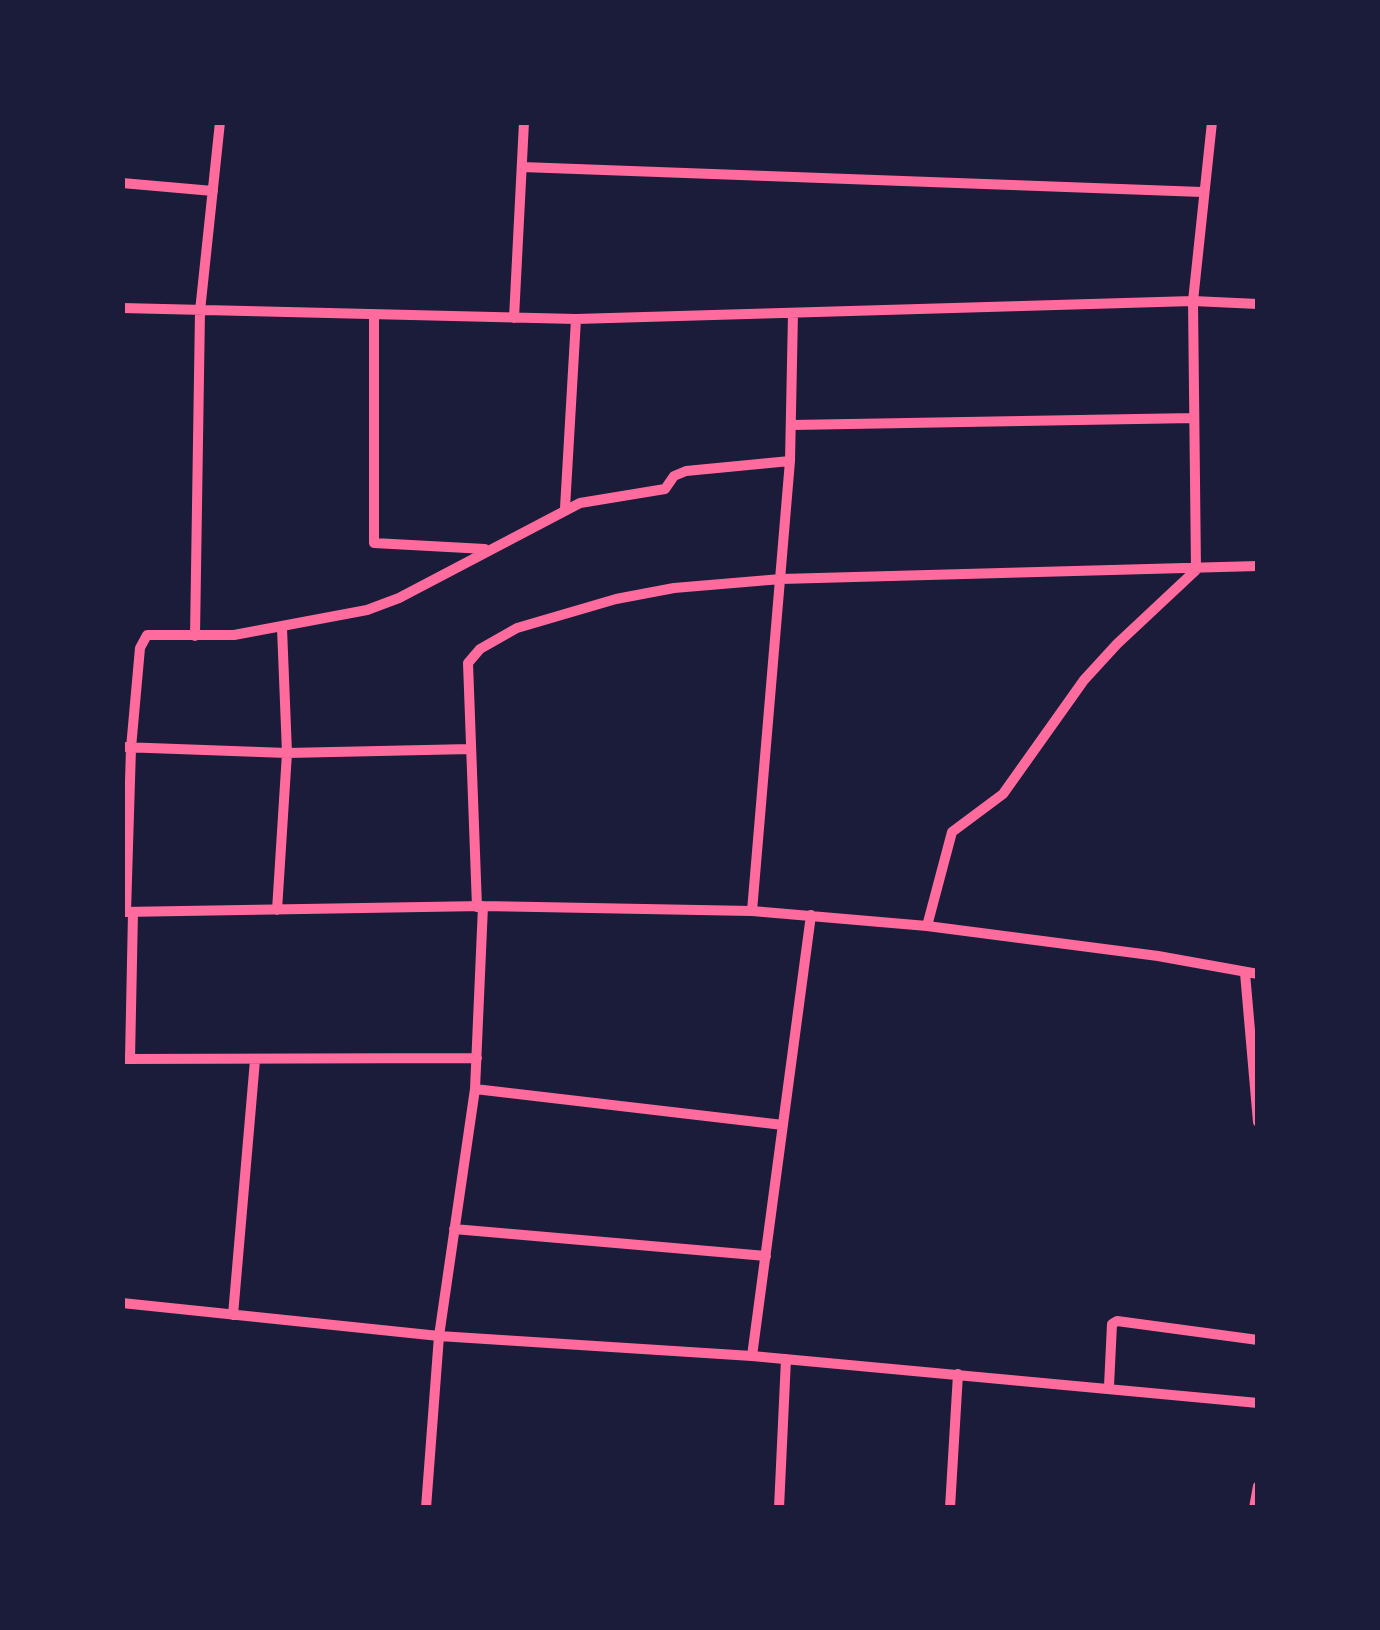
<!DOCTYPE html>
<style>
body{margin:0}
#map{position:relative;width:1380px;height:1630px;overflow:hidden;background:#1b1b3a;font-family:"Roboto Condensed",sans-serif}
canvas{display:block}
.frame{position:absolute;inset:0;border:125px solid #1b1b3a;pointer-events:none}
</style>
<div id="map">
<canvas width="1380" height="1630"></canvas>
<div class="frame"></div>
</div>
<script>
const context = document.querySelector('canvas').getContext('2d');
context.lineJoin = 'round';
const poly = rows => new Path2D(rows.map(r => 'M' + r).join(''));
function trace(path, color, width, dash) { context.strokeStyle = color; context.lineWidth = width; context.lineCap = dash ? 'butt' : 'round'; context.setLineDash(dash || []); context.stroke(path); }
const minor = poly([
 [522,167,1202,192],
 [122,183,213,191],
 [122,308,576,319,1193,301,1258,304],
 [374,316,374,543,485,549],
 [514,318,524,122],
 [792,425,1194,418],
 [565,508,576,319],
 [195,636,200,311,220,122],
 [122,747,287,753,471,749],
 [477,907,468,663,480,649,517,628,616,599,674,588,781,579,1258,566],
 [277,910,287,753,282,628],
 [752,911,790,461,793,313],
 [122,912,483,906,752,911,927,926,1158,956,1258,974],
 [126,912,131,748,140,648,147,635,234,635,367,610,399,598,580,503,665,489,674,476,686,471,790,461],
 [927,926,952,832,1003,794,1084,680,1117,644,1196,570,1193,301,1212,122],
 [1245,973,1258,1122],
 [122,1059,477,1058],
 [130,1059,133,912],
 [475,1089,783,1125],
 [454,1229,766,1256],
 [122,1303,439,1336,752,1356,1258,1403],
 [233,1315,255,1060],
 [752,1356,811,915],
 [1109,1386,1112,1324,1117,1321,1258,1340],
 [426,1508,439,1336,475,1089,483,906],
 [779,1508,786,1359],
 [950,1508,958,1374],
 [1254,1508,1258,1486]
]);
trace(minor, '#ff6b9d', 10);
</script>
